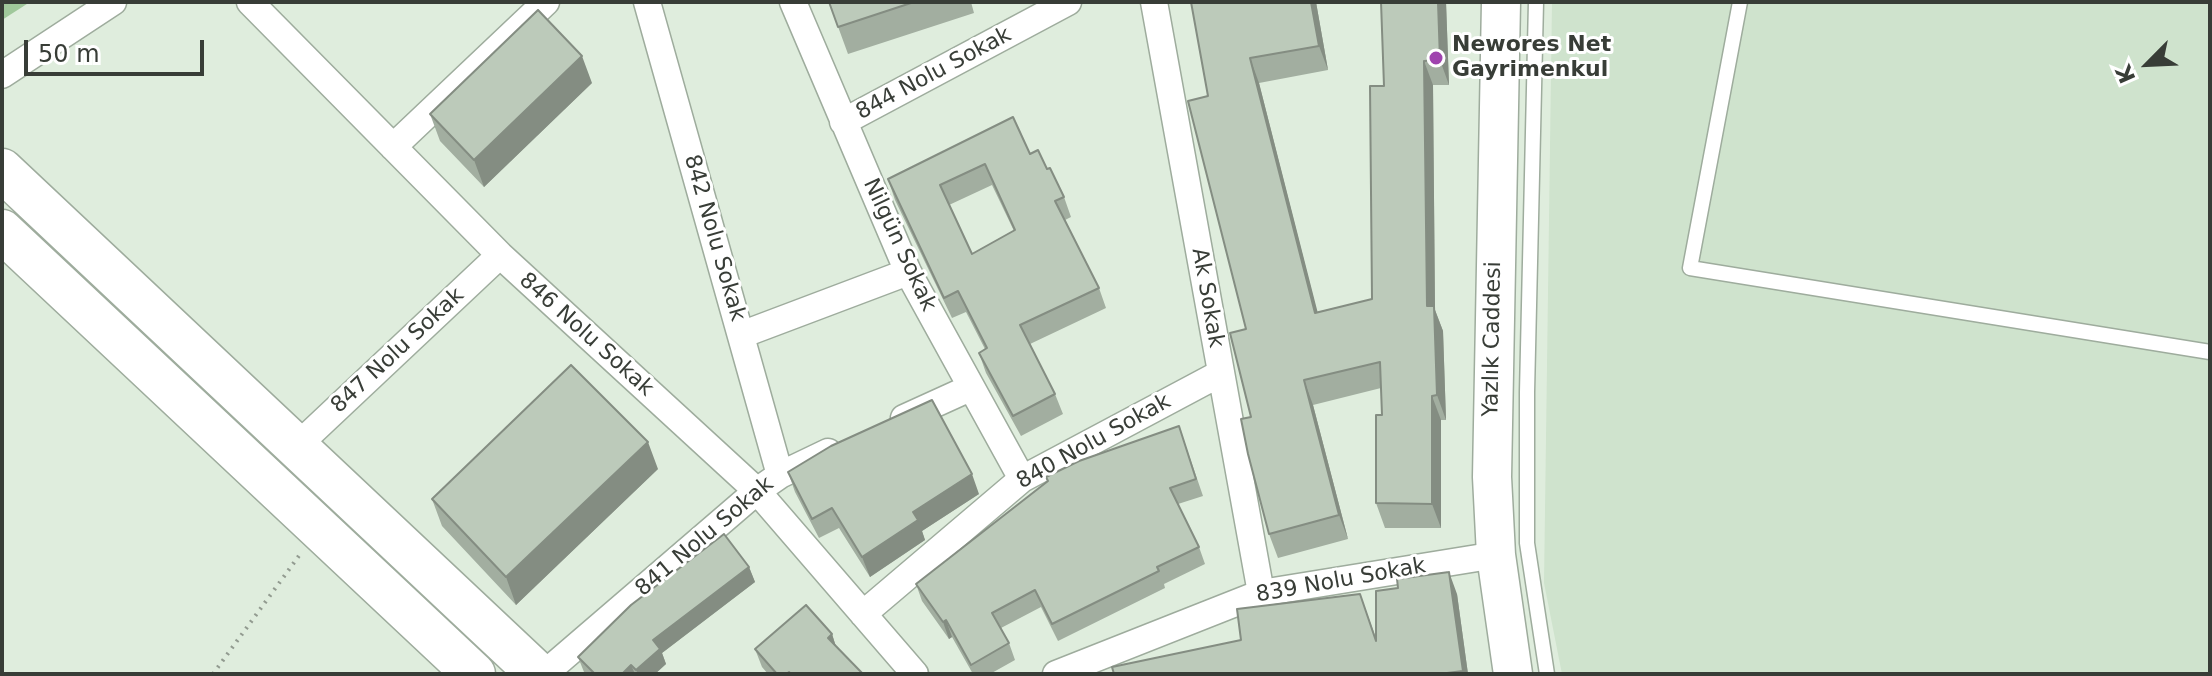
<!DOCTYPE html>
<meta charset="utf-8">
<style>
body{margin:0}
#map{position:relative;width:2212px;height:676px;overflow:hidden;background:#dfeddd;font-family:"DejaVu Sans",sans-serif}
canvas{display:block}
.frame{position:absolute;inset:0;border:4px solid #383d37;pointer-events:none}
.north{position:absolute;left:2108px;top:24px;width:80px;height:80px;-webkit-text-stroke:6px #fff;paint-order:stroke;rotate:246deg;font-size:22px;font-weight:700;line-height:32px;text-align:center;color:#383d37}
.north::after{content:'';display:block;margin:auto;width:28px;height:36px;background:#383d37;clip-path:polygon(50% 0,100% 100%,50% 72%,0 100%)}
.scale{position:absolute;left:24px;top:40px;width:180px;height:36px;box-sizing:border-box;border:4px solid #383d37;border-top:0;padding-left:10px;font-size:24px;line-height:28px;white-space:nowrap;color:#383d37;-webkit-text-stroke:6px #fff;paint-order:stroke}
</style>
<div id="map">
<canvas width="2212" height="676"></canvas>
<div class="frame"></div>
<div class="north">K</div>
<div class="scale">50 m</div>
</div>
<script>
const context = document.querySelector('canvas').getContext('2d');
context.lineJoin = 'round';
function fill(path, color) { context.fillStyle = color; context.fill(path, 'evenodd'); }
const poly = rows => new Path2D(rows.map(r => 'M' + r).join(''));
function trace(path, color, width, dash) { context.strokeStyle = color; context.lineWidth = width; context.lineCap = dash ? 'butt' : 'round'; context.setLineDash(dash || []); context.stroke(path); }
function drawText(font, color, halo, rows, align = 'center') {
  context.font = font + ' "DejaVu Sans",sans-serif'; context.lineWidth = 6; context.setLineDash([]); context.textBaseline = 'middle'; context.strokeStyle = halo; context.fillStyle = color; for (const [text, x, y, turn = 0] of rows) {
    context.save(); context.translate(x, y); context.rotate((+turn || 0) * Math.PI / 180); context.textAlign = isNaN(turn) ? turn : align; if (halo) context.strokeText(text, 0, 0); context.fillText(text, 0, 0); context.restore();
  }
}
const built = poly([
 [1552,2,2210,2,2210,674,1562,674,1544,583]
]);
const green = poly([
 [2,2,30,2,2,20]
]);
const path = poly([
 [213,674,301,553]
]);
const lane = poly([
 [1536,2,1527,392,1527,543,1547,674],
 [1740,2,1690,268,2210,352]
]);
const street = poly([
 [250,2,500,255,757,491,915,674],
 [647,2,780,475],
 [793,2,908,272,1022,479],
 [1154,2,1261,593],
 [2,75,113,2],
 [843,122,1068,2],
 [393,147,546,2],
 [741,335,908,272],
 [904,418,970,388],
 [296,447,500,255],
 [863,614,1022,479,1221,373],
 [544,674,757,491,780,475,828,452],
 [1056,674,1261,593,1496,555]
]);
const secondary = poly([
 [1501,2,1492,477,1496,555,1513,674]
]);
const primary = poly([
 [2,170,538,674],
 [2,231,474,674]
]);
const wall = poly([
 [829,2,971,2,974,13,848,54],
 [1191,2,1316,2,1328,70,1259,83,1317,312,1372,299,1384,86,1446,2,1449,85,1433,85,1435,310,1443,331,1446,420,1441,420,1441,528,1385,528,1376,503,1382,415,1381,388,1313,405,1348,539,1278,558,1269,534,1251,417,1246,329,1208,96],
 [592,83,484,187,440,141,430,114],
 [1030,154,1047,169,1064,197,1071,217,1065,220,1099,288,1106,308,1030,344,1055,394,1063,414,1021,436,986,373,979,353,985,349,966,312,952,318,895,200,888,179],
 [992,185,1014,231,972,254,949,205],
 [1179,426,1203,496,1178,504,1199,547,1205,564,1164,584,1165,588,1058,641,1041,607,1001,628,1009,643,1015,660,990,674,973,674,952,637,949,639,922,601,916,584],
 [658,469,516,605,442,526,432,499],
 [788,472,979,494,922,531,925,540,870,577,839,528,819,538,795,492],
 [749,567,755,582,662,653,666,664,655,674,586,674,584,672,578,657],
 [1360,594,1376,638,1457,594,1468,674,1114,674,1241,640],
 [832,634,836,647,863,674,768,674,762,667,755,649]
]);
const shadedWall = poly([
 [1311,2,1316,2,1328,70,1319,46],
 [1438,2,1446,2,1449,85,1440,60],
 [582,56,592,83,484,187,474,160],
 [1250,58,1259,83,1324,337,1315,313],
 [1424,61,1433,85,1435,310,1443,331,1446,420,1437,395,1427,306],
 [1304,380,1313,405,1348,539,1339,515],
 [1432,396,1441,420,1441,528,1432,504],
 [648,442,658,469,516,605,506,577],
 [972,474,979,494,922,531,925,540,870,577,862,557,913,512],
 [749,567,755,582,662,653,666,664,655,674,638,674,636,670,653,640],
 [1449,572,1457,594,1468,674,1464,674,1463,671],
 [946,620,952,637,949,639,943,622],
 [832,634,838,653,828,638],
 [631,665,635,674,622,674]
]);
const building = poly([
 [829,2,914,2,838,27,829,2],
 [1191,2,1311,2,1319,46,1250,58,1315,313,1372,299,1370,86,1384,86,1381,2,1438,2,1440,60,1424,61,1427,306,1434,306,1437,395,1432,396,1432,504,1376,503,1376,415,1382,415,1380,362,1304,380,1339,515,1269,534,1248,454,1241,419,1251,417,1230,333,1246,329,1188,101,1208,96,1191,2],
 [538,10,582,56,474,160,430,114,538,10],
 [1013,117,1030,154,1038,150,1047,169,1050,168,1064,197,1055,201,1099,288,1020,325,1055,394,1013,416,979,353,987,348,958,291,944,298,888,179,1013,117],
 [985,164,1015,230,972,254,940,185,985,164],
 [571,365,648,442,506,577,432,499,571,365],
 [932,400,972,474,913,512,918,520,862,557,832,508,812,519,788,472,831,446,932,400],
 [1179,426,1196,479,1170,488,1199,547,1157,567,1159,571,1052,624,1035,590,992,613,1009,643,971,665,946,620,943,622,916,584,1048,481,1046,477,1079,461,1179,426],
 [724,534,749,567,653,640,660,649,636,670,631,665,622,674,595,674,578,657,631,605,724,534],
 [1449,572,1463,671,1439,674,1114,674,1112,667,1241,640,1237,609,1360,594,1376,641,1376,591,1398,588,1397,579,1449,572],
 [806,605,832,634,828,638,863,674,791,674,789,672,786,674,777,674,755,649,806,605]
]);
const markers = [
 [1436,58,8,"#9f43ae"]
];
const poiNames = [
 ["Newores Net",1452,45],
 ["Gayrimenkul",1452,70]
];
const streetNames = [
 ["844 Nolu Sokak",934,74,-28],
 ["842 Nolu Sokak",714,238,74],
 ["Nilgün Sokak",899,245,65],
 ["Ak Sokak",1207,298,80],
 ["846 Nolu Sokak",586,335,42],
 ["Yazlık Caddesi",1493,339,-89],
 ["847 Nolu Sokak",398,351,-43],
 ["840 Nolu Sokak",1094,442,-29],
 ["841 Nolu Sokak",705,537,-40],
 ["839 Nolu Sokak",1341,581,-10]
];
fill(built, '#cfe3cd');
fill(green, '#a0c89b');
trace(lane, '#9eac9d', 17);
trace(street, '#9eac9d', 29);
trace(secondary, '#9eac9d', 41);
trace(primary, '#9eac9d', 45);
trace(path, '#929b90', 4, [2, 6]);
trace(lane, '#fff', 14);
trace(street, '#fff', 26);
trace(secondary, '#fff', 38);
trace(primary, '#fff', 42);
fill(wall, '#a2aea0');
fill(shadedWall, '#848d82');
fill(building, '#bccaba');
trace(building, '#848d82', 2);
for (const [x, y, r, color] of markers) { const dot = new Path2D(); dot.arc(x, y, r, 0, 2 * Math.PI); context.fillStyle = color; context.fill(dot); trace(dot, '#fff', 3); }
drawText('bold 22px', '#383d37', '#fff', poiNames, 'left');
drawText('22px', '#383d37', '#fff', streetNames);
</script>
